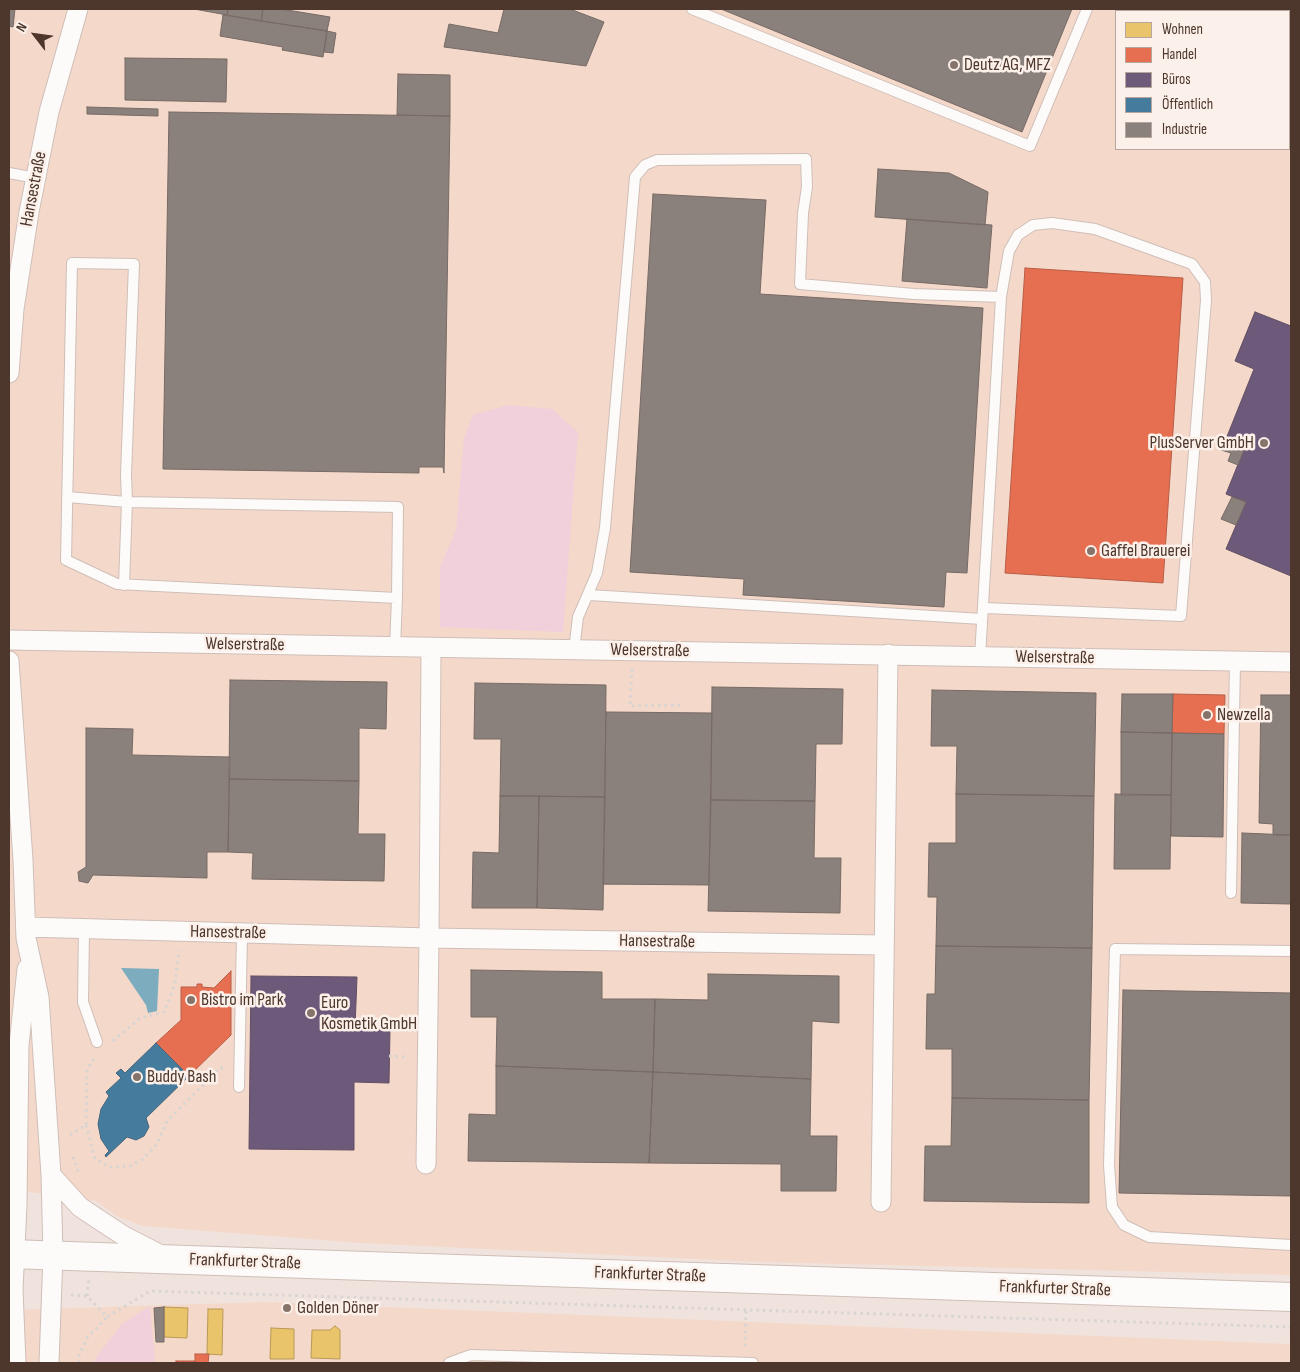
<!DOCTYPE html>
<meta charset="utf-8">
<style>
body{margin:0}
#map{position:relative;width:1300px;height:1372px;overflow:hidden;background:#f0e3dd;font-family:"Sofia Sans Condensed",sans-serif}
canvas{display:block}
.frame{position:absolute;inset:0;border:10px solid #4d362b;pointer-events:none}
.legend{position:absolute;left:1115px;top:10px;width:175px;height:140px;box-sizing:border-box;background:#fcf0ea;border:1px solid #b6a69e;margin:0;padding:6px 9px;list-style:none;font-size:15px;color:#4d362b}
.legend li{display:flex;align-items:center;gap:10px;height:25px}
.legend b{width:25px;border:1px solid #b6a69e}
.north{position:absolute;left:10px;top:10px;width:50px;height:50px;-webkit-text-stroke:4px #fcf0ea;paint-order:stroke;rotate:300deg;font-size:14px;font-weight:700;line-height:20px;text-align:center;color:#4d362b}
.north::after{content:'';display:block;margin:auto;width:18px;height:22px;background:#4d362b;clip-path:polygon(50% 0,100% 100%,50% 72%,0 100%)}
</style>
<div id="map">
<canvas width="1300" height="1372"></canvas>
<div class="frame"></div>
<ul class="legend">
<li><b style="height:14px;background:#e9c46a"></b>Wohnen</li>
<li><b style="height:14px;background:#e76f51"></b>Handel</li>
<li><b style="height:14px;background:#6d597a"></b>Büros</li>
<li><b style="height:14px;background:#457b9d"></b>Öffentlich</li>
<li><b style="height:14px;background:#8a817c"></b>Industrie</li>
</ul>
<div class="north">N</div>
</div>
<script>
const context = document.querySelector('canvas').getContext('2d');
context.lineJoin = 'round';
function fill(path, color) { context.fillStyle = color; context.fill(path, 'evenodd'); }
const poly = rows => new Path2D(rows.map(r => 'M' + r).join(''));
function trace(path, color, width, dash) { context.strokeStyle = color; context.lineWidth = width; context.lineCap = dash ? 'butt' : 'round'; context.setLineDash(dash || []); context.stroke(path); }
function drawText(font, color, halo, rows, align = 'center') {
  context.font = font + ' "Sofia Sans Condensed",sans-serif'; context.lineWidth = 5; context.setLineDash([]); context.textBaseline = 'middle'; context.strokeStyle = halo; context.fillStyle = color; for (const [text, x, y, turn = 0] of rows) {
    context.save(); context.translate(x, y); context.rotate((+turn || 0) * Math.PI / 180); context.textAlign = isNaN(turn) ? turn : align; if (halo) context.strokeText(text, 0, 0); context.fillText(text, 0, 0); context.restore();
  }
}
const built = poly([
 [9,9,1291,9,1291,1275,760,1262,360,1243,143,1226,116,1216,96,1201,9,1189],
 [1116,11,1289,11,1289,149,1116,149],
 [265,1302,1291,1344,1291,1363,9,1363,9,1310]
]);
const green = poly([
 [508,405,552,409,578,432,563,632,440,627,440,567,456,530,464,438,473,415],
 [150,1306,155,1363,94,1363,97,1356,122,1324]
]);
const water = poly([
 [121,968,159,969,157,1011,148,1013,146,1005]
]);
const homes = poly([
 [164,1307,188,1308,187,1338,164,1337,164,1307],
 [208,1309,223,1309,222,1355,207,1354,208,1309],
 [335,1326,340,1330,340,1359,311,1358,312,1330,330,1330,335,1326],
 [271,1328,294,1329,294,1359,270,1359,271,1328]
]);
const shops = poly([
 [1025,268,1183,278,1163,583,1005,573,1025,268],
 [1173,694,1225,695,1224,734,1172,733,1173,694],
 [231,971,231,1035,189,1076,156,1043,181,1020,181,987,197,987,197,984,202,984,202,987,214,988,231,971],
 [195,1354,209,1354,208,1363,195,1363,195,1354],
 [176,1361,195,1361,195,1363,176,1363,176,1361]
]);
const offices = poly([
 [1255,312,1291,326,1291,576,1226,549,1246,502,1226,494,1245,447,1226,439,1254,369,1235,361,1255,312],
 [251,976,357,977,355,1028,390,1028,389,1083,354,1082,354,1150,249,1149,251,976]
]);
const public = poly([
 [156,1043,189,1076,146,1118,149,1127,144,1136,136,1140,127,1137,106,1157,105,1155,109,1151,101,1139,98,1124,101,1109,109,1096,106,1092,121,1078,116,1073,121,1069,125,1073,156,1043]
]);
const industry = poly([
 [9,9,15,9,13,27,9,26,9,9],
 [194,9,228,9,227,15,194,9],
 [228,9,263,9,261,21,227,15,228,9],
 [263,9,281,9,330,17,327,31,261,21,263,9],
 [504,9,570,9,604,22,586,66,444,47,449,24,498,33,504,9],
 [721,9,1072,9,1022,132,721,9],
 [223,15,327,31,323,57,282,50,283,47,220,36,223,15],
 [327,31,336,33,333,53,324,52,327,31],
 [125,58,227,59,226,102,125,100,125,58],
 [398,74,450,75,450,116,397,115,398,74],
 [87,107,158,109,158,116,87,114,87,107],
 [169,112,450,116,444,473,443,467,419,467,419,473,163,469,169,112],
 [878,169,949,173,988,192,985,225,875,217,878,169],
 [653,194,766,200,760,294,983,308,967,573,946,572,944,607,743,595,744,579,630,572,653,194],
 [907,219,992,225,987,288,902,281,907,219],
 [1226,439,1245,447,1238,465,1228,461,1231,453,1221,450,1226,439],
 [1232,497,1246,502,1236,525,1221,519,1232,497],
 [230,680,387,682,386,729,359,728,359,781,229,779,230,680],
 [475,683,606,685,605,797,500,796,501,739,474,739,475,683],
 [712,687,843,689,842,744,816,744,815,801,711,800,712,687],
 [932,690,1096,693,1094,796,956,794,957,746,931,746,932,690],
 [1122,694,1173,694,1172,733,1121,732,1122,694],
 [1261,695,1291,695,1291,835,1273,835,1273,824,1259,823,1261,695],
 [606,712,712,713,709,885,603,884,606,712],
 [86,728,133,729,132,755,230,757,228,852,207,852,207,878,93,875,88,883,79,881,78,872,86,867,86,728],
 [1121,732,1172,733,1171,795,1121,795,1121,732],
 [1172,733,1224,734,1223,837,1171,836,1172,733],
 [229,779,359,781,358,834,385,834,384,881,252,879,253,853,228,852,229,779],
 [956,794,1094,796,1092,948,936,946,937,897,928,897,929,843,956,843,956,794],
 [1115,794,1171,795,1170,869,1114,869,1115,794],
 [500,796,539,796,537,908,472,908,473,852,499,853,500,796],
 [539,796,605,797,603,910,537,908,539,796],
 [711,800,815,801,814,858,841,858,840,913,708,911,711,800],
 [1242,833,1291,835,1291,904,1241,903,1242,833],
 [936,946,1092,948,1089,1100,952,1098,952,1049,926,1049,927,994,935,994,936,946],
 [471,970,602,972,602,999,655,999,653,1072,496,1066,497,1017,471,1017,471,970],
 [708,974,839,976,839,1023,812,1021,811,1079,653,1072,655,999,708,1000,708,974],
 [1123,990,1291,993,1291,1196,1119,1193,1123,990],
 [496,1066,653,1072,649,1163,468,1161,469,1114,496,1115,496,1066],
 [653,1072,811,1079,810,1136,837,1136,836,1191,781,1191,781,1164,649,1163,653,1072],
 [952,1098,1089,1100,1089,1203,924,1201,925,1146,951,1146,952,1098],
 [164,1307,164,1342,156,1342,154,1308,164,1307]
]);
const path = poly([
 [632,669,630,706,682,705],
 [113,1041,140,1018,164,1012,175,984,179,950],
 [389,1056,409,1057],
 [86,1125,95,1159,110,1167,130,1166,142,1160,157,1144,167,1121,220,1068,224,1068],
 [70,1135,86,1125,87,1070,94,1058],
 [73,1157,78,1172],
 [71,1295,87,1296,107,1317,150,1291,1291,1327],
 [87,1296,89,1280],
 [745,1346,746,1309],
 [79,1363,79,1356,87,1338,107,1317]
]);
const service = poly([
 [692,9,1030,146,1087,9],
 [9,173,36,178],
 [67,497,127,502,124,585],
 [589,595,982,619],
 [395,648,397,598,398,507,127,502,126,475,134,264,72,263,66,560,117,584,397,598],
 [574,650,578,617,597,573,605,528,635,177,645,165,657,160,806,159,807,187,803,213,800,284,914,294,1001,297],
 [980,657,1001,297,1009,251,1018,235,1033,225,1052,223,1095,229,1192,264,1205,282,1206,300,1181,616,984,608],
 [1231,893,1235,661],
 [84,929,83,1002,97,1042],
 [1291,951,1115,949,1109,1165,1112,1207,1124,1225,1149,1237,1291,1245],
 [239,1087,242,933],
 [449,1363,471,1355,753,1363]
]);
const minor = poly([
 [9,373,14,309,29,212,49,112,78,9],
 [9,640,1291,662],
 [431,649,429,938,884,945],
 [9,661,23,860,26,938,39,997,51,1175,53,1255,49,1363],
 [26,927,429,938,426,1164],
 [51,1175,80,1207,101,1221,124,1236,163,1256],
 [881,1202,888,654],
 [16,1363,13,1290,17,1205,19,1045,27,969]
]);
const primary = poly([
 [9,1254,1291,1297]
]);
const markers = [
 [954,65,5,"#867369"],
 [1264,443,5,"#867369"],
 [1091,551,5,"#867369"],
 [1207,715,5,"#867369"],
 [191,1000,5,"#867369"],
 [311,1013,5,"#867369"],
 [137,1077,5,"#867369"],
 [287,1308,5,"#867369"]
];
const poiNames = [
 ["Deutz AG, MFZ",964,65],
 ["PlusServer GmbH",1254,443,"right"],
 ["Gaffel Brauerei",1101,551],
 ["Newzella",1217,715],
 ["Bistro im Park",201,1000],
 ["Euro",321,1003],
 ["Kosmetik GmbH",321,1024],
 ["Buddy Bash",147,1077],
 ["Golden Döner",297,1308]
];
const streetNames = [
 ["Hansestraße",34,189,-79],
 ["Welserstraße",245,645,1],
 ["Welserstraße",650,651,1],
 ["Welserstraße",1055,658,1],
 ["Hansestraße",228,933,1],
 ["Hansestraße",657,942,1],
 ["Frankfurter Straße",245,1262,2],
 ["Frankfurter Straße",650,1275,2],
 ["Frankfurter Straße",1055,1289,2]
];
fill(built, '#f4d9cb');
fill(green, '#f1cfdb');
fill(water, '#7cacbe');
fill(homes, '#e9c46a');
trace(homes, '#ba9957', 1);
fill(shops, '#e76f51');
trace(shops, '#b95e46', 1);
fill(offices, '#6d597a');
trace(offices, '#634e62', 1);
fill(public, '#457b9d');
trace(public, '#47667b', 1);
fill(industry, '#8a817c');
trace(industry, '#786a64', 1);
trace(service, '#cfbeb7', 12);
trace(minor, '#cfbeb7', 21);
trace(primary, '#cfbeb7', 30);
trace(path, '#d8d4d2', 3, [2.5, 4]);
trace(service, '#fdfbfa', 10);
trace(minor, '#fdfbfa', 19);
trace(primary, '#fdfbfa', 28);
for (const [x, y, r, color] of markers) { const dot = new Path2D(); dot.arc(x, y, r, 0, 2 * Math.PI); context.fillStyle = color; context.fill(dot); trace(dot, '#fcf0ea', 2); }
drawText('18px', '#4d362b', '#fcf0ea', poiNames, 'left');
drawText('18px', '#4d362b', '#fcf0ea', streetNames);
</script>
